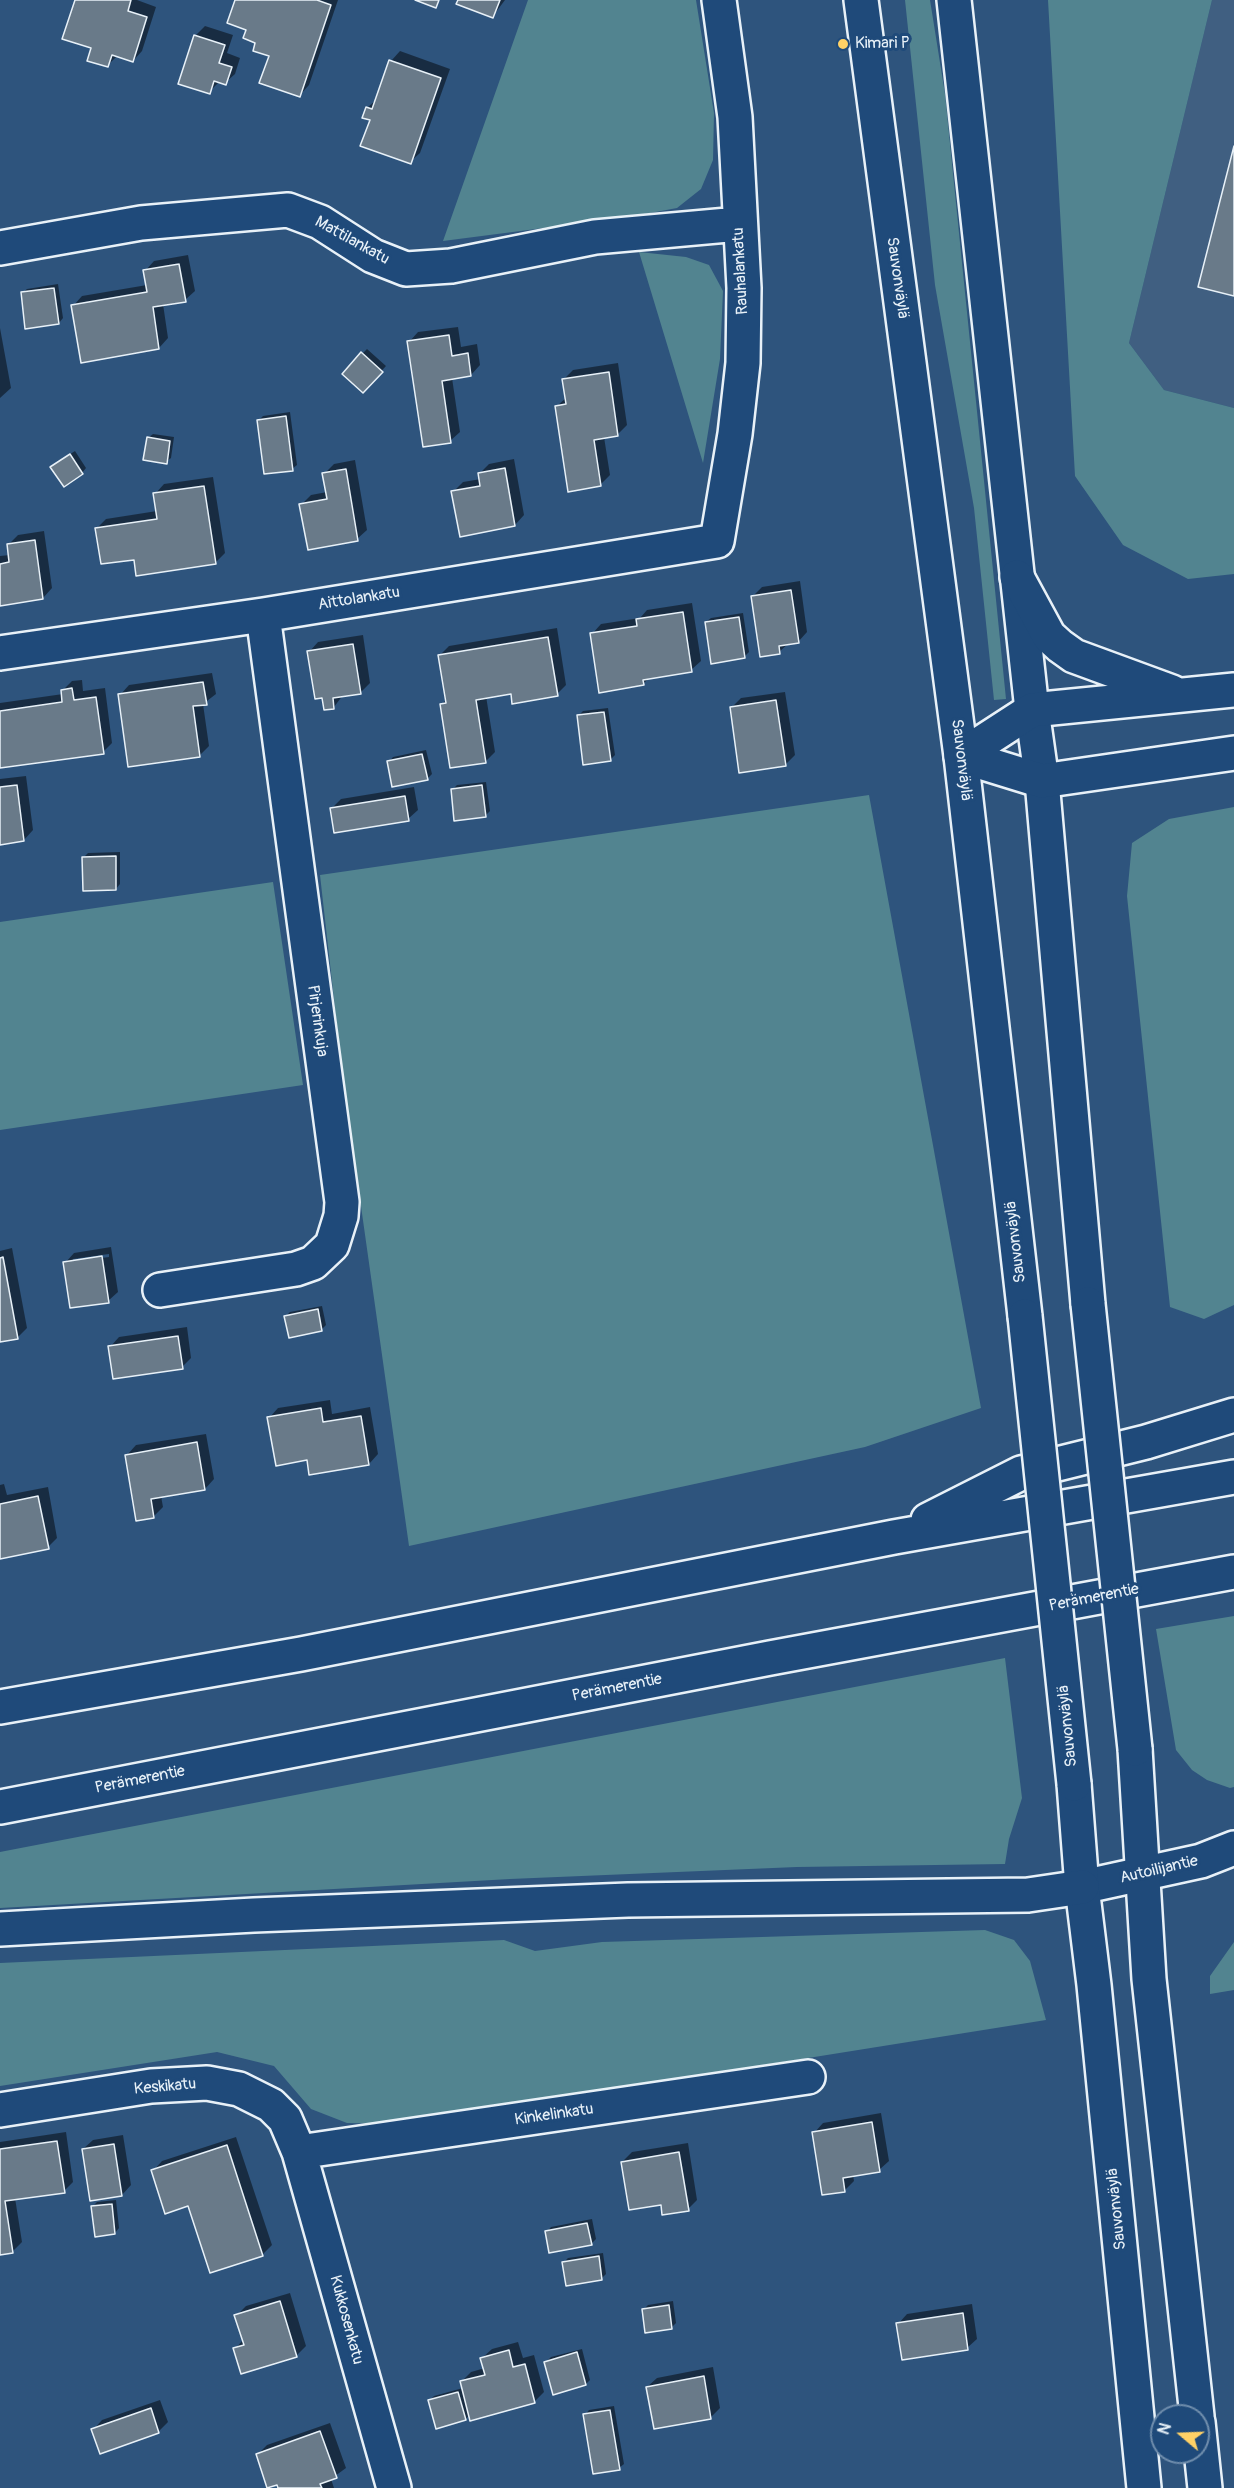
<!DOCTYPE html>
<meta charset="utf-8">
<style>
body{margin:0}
#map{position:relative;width:1234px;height:2488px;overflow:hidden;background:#2e547d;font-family:Pangolin,sans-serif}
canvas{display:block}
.north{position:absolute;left:1150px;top:2404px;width:60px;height:60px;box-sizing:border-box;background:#1f4a7a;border:2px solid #6f8dac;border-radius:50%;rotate:289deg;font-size:16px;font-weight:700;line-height:24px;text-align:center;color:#e8f1f8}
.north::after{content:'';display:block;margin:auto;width:21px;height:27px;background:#ffd166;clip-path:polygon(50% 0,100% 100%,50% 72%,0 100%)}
</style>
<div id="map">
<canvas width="1234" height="2488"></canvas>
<div class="north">N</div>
</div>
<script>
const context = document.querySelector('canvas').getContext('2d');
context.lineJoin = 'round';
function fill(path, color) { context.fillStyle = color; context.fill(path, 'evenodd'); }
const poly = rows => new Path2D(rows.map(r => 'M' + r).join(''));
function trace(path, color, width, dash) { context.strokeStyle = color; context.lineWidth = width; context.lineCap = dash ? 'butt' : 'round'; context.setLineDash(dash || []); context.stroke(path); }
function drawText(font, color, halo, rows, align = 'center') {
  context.font = font + ' Pangolin,sans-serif'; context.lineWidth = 6; context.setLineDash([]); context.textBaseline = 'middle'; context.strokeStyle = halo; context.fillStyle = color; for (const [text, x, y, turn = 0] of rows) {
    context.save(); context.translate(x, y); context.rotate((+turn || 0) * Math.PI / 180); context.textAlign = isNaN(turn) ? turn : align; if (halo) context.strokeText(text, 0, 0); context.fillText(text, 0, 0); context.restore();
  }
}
const built = poly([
 [1212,0,1234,0,1234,408,1164,390,1129,343]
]);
const green = poly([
 [528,0,696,0,714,113,713,160,701,189,677,208,629,217,443,241],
 [905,0,930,0,945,94,1006,699,994,700,974,508,935,285],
 [1048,0,1212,0,1129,343,1164,390,1234,408,1234,574,1188,579,1123,545,1075,476],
 [639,252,686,257,709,265,723,291,720,359,703,463],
 [869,795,981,1408,865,1447,409,1546,343,1079,320,875],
 [1234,807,1234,1305,1204,1319,1170,1307,1127,896,1132,843,1169,819],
 [273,882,303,1085,0,1130,0,922],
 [1234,1616,1234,1787,1230,1788,1207,1780,1192,1770,1176,1750,1156,1629],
 [1005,1658,1022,1798,1009,1839,1005,1864,797,1867,510,1879,0,1908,0,1852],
 [985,1930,1014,1940,1030,1961,1046,2020,395,2124,347,2123,311,2109,274,2066,217,2052,0,2086,0,1963,504,1940,535,1951,602,1942],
 [1234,1942,1234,1990,1210,1994,1210,1976]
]);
const shadow = poly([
 [76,0,137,0,156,7,142,51,133,61,117,56,107,66,92,47],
 [237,0,338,0,309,85,300,95,270,55,257,42],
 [459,0,505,0,493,16],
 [205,26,233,35,227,53,240,58,235,74,225,83,220,81,209,92,180,83,196,35],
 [400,51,450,69,420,153,410,162,372,120,367,108,377,99,391,61],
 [188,255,195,291,185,300,163,304,168,338,159,348,73,306,82,296,147,285,145,271,154,261],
 [58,284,63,318,59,323,22,293,27,289],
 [458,327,461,347,477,344,480,365,471,375,452,378,460,432,450,441,409,342,418,332],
 [0,328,11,388,0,398],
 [367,349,386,366,363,391,362,354],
 [618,363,627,425,617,435,604,437,610,475,600,485,557,406,567,397,564,379,573,370],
 [290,412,297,465,292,469,259,420,263,416],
 [153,434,174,437,171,458,166,462,148,438],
 [75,451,86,468,82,473,56,463],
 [514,459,524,515,515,525,461,535,453,492,463,482,481,479,480,473,489,464],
 [355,460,367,530,357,539,301,505,311,495,327,492,324,474,334,464],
 [213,477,225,553,215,563,97,528,106,519,157,511,155,494,164,484],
 [44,531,52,588,43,598,0,604,0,556,10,555,8,545,18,535],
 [800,581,807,632,798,642,789,643,779,652,753,596,762,587],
 [692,603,701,661,691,670,650,677,643,684,592,634,601,624,640,618,647,610],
 [743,613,749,652,744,657,706,622,711,618],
 [557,628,566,685,557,694,512,692,486,696,495,752,486,761,442,704,447,699,440,655,449,646],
 [363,635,370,683,361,692,343,695,334,707,309,652,318,642],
 [212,673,216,694,203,704,209,746,200,755,120,695,129,685],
 [82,680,83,691,105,688,112,743,103,752,0,766,0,703,63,694,63,690,72,681],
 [785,692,795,755,785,765,731,708,741,698],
 [608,708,615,755,610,760,578,716,583,711],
 [426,750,432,774,427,779,389,762,393,757],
 [26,776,33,830,24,840,0,843,0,779],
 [486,782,490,811,485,816,452,790,457,785],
 [414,787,418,810,408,819,332,808,341,799],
 [120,852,120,884,116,889,84,857,88,853],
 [111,1247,118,1292,108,1301,65,1263,74,1253],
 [109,1254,109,1257,73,1262,73,1259],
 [12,1248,27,1328,18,1337,0,1341,0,1251],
 [322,1306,326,1325,321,1330,286,1316,290,1312],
 [187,1327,191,1358,182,1367,110,1347,119,1337],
 [330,1400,332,1414,370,1407,378,1454,369,1464,308,1459,269,1418,278,1408],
 [206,1434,214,1479,205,1489,161,1496,163,1507,153,1517,127,1455,136,1445],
 [4,1484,7,1495,48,1487,57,1538,48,1547,0,1557,0,1485],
 [881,2113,889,2161,879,2170,853,2175,854,2181,845,2190,814,2133,823,2123],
 [66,2132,73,2182,64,2191,15,2198,22,2242,12,2252,0,2254,0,2142],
 [123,2135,131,2185,122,2195,83,2149,93,2140],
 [236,2137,272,2245,262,2255,153,2171,162,2161],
 [688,2143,697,2200,688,2209,622,2162,632,2152],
 [116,2200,119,2228,115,2233,92,2207,97,2202],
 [592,2219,596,2239,591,2244,547,2232,551,2227],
 [603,2253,606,2274,602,2278,567,2284,563,2263,568,2258],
 [290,2293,306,2346,297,2355,242,2372,235,2349,243,2340,236,2316,246,2306],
 [673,2301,676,2323,672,2327,644,2309,648,2305],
 [972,2304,977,2339,967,2348,898,2324,907,2314],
 [518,2342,523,2358,534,2355,544,2392,534,2402,470,2414,466,2419,429,2401,434,2396,463,2388,461,2382,471,2372,485,2368,482,2358,492,2349],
 [582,2349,590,2380,586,2384,546,2362,551,2357],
 [713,2367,720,2408,711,2417,655,2428,647,2387,657,2378],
 [160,2400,168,2422,158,2432,93,2430,102,2420],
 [614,2406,624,2464,619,2468,585,2415,589,2410],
 [330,2423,346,2468,331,2479,334,2488,280,2488,257,2455,267,2445]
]);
const building = poly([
 [75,0,131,0,128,11,147,17,133,62,112,55,108,67,87,61,91,48,62,39,75,0],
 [235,0,317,0,331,5,300,97,259,83,269,56,253,51,255,43,243,38,246,30,227,23,235,0],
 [415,0,439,0,436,8,415,0],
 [458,0,500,0,493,18,456,4,458,0],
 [194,35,225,45,219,63,232,67,226,85,214,81,210,94,178,84,194,35],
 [389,60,441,78,411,164,360,146,370,120,362,118,366,107,372,109,389,60],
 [1234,146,1234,296,1198,287,1234,146],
 [179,264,186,302,153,307,159,349,81,363,71,305,147,292,143,270,179,264],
 [54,288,59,324,25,329,21,292,54,288],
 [449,335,452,356,468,353,471,376,442,381,451,443,423,447,407,341,449,335],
 [361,352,383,372,363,393,342,374,361,352],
 [609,372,618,436,594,440,601,486,568,492,555,406,566,404,562,379,609,372],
 [286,416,293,471,264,474,257,420,286,416],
 [147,437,170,441,167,464,143,460,147,437],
 [70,454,83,474,64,487,50,467,70,454],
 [505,468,515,526,460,537,451,491,480,486,478,473,505,468],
 [346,469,358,541,308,550,299,504,327,499,322,473,346,469],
 [204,486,216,564,136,576,134,560,101,564,95,528,157,519,153,493,204,486],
 [35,540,43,599,0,606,0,564,9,562,7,544,35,540],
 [791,590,799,643,779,646,780,654,760,657,751,596,791,590],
 [683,612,692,672,643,680,644,685,599,693,590,633,637,626,636,619,683,612],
 [739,617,745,658,711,664,705,622,739,617],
 [548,637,558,696,512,704,511,694,476,700,486,763,450,768,440,704,446,703,438,655,548,637],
 [353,644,361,694,333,698,334,709,324,710,322,698,315,699,307,651,353,644],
 [203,682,207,705,193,706,200,757,128,767,118,694,203,682],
 [72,688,74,700,96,697,104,754,0,768,0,711,62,702,61,690,72,688],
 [776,700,786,766,739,773,730,707,776,700],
 [604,712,611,761,583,765,577,715,604,712],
 [422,754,428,780,392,787,387,761,422,754],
 [17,785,24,841,0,845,0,787,17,785],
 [482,785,486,817,454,821,451,789,482,785],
 [405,796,409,821,334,833,330,808,405,796],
 [116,856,116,890,83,891,82,857,116,856],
 [102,1256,109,1303,70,1308,63,1262,102,1256],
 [3,1257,18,1339,0,1342,0,1258,3,1257],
 [318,1309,322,1331,289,1338,284,1316,318,1309],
 [178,1336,183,1369,113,1379,108,1346,178,1336],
 [321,1408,323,1422,361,1416,369,1465,309,1475,307,1460,276,1466,267,1417,321,1408],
 [197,1442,205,1490,151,1499,154,1518,136,1521,125,1455,197,1442],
 [38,1496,49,1549,0,1559,0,1504,38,1496],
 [872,2122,880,2172,843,2178,845,2192,822,2195,812,2132,872,2122],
 [57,2141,65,2193,5,2201,13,2253,0,2255,0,2149,57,2141],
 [114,2144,122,2196,90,2201,82,2149,114,2144],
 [227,2145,263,2256,210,2273,188,2206,165,2214,151,2170,227,2145],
 [679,2152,689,2211,662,2215,661,2205,629,2210,621,2162,679,2152],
 [112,2204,115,2234,95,2237,91,2206,112,2204],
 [587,2223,592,2245,549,2253,545,2231,587,2223],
 [599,2256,602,2280,566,2286,562,2262,599,2256],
 [280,2301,297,2357,241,2374,233,2348,244,2345,234,2315,280,2301],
 [669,2305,672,2329,645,2333,642,2309,669,2305],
 [963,2313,968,2350,902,2360,896,2323,963,2313],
 [509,2350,513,2367,525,2364,535,2403,470,2421,460,2381,485,2375,480,2358,509,2350],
 [577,2352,586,2385,553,2395,544,2362,577,2352],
 [704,2376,711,2419,654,2429,646,2387,704,2376],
 [458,2392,466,2420,436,2429,428,2400,458,2392],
 [151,2408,159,2433,100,2454,91,2429,151,2408],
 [610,2410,620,2470,593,2474,583,2414,610,2410],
 [320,2431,337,2478,320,2484,322,2488,278,2488,277,2485,267,2488,256,2454,320,2431]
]);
const minor = poly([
 [0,248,141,223,288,210,320,222,373,256,406,269,451,266,595,237,739,224],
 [0,653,263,615,717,541,735,434,743,363,744,288,735,117,719,0],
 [160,1290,296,1269,313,1263,332,1245,341,1216,342,1202,263,615],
 [1082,1887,1201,1861,1234,1848],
 [0,2110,151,2086,207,2083,239,2089,271,2105,285,2119,299,2152,394,2488],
 [299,2152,808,2077]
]);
const major = poly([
 [861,0,961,756,1025,1316],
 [954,0,1032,710,1042,781,1088,1304],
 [1135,1749,1149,1979,1197,2416],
 [1074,1784,1082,1887,1094,1985,1144,2488],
 [1198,2422,1205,2488]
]);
const highway = poly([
 [1017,577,1049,636,1060,646,1074,656,1172,692],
 [961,756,1032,710,1234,690],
 [961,756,1042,781,1234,753],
 [928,1520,1021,1473,1146,1442,1234,1415],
 [0,1707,301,1654,894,1537,1234,1477],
 [0,1807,770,1658,1234,1572],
 [0,1929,254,1915,628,1900,1028,1895,1082,1887]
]);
const majorBridge = poly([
 [1088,1304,1135,1749],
 [1025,1316,1074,1784]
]);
const markers = [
 [843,44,6,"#ffd166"]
];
const poiNames = [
 ["Kimari P",855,44]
];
const streetNames = [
 ["Mattilankatu",352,241,29],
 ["Rauhalankatu",741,271,-93],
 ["Sauvonväylä",897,278,82],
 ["Aittolankatu",359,599,-9],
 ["Sauvonväylä",961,760,83],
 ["Pirjerinkuja",317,1021,82],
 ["Sauvonväylä",1016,1242,-97],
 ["Perämerentie",1094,1598,-11],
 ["Perämerentie",617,1688,-11],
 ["Sauvonväylä",1068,1726,-96],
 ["Perämerentie",140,1780,-11],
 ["Autoilijantie",1159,1870,-13],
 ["Keskikatu",165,2087,-5],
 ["Kinkelinkatu",554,2115,-8],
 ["Sauvonväylä",1117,2209,-96],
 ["Kukkosenkatu",346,2320,75]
];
fill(built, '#405f81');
fill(green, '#528490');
fill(shadow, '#0007');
fill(building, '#697a89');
trace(building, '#e8f1f8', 1.5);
trace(minor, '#e8f1f8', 38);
trace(major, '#e8f1f8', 38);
trace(highway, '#e8f1f8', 38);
trace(minor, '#1f4a7a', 33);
trace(major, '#1f4a7a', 33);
trace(highway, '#1f4a7a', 33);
trace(majorBridge, '#e8f1f8', 38, []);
trace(majorBridge, '#1f4a7a', 33);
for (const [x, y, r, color] of markers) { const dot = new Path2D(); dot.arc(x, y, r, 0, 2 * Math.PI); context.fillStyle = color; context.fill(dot); trace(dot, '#1f4a7a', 2); }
drawText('16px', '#e8f1f8', '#1f4a7a', poiNames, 'left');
drawText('16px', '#e8f1f8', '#1f4a7a', streetNames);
</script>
